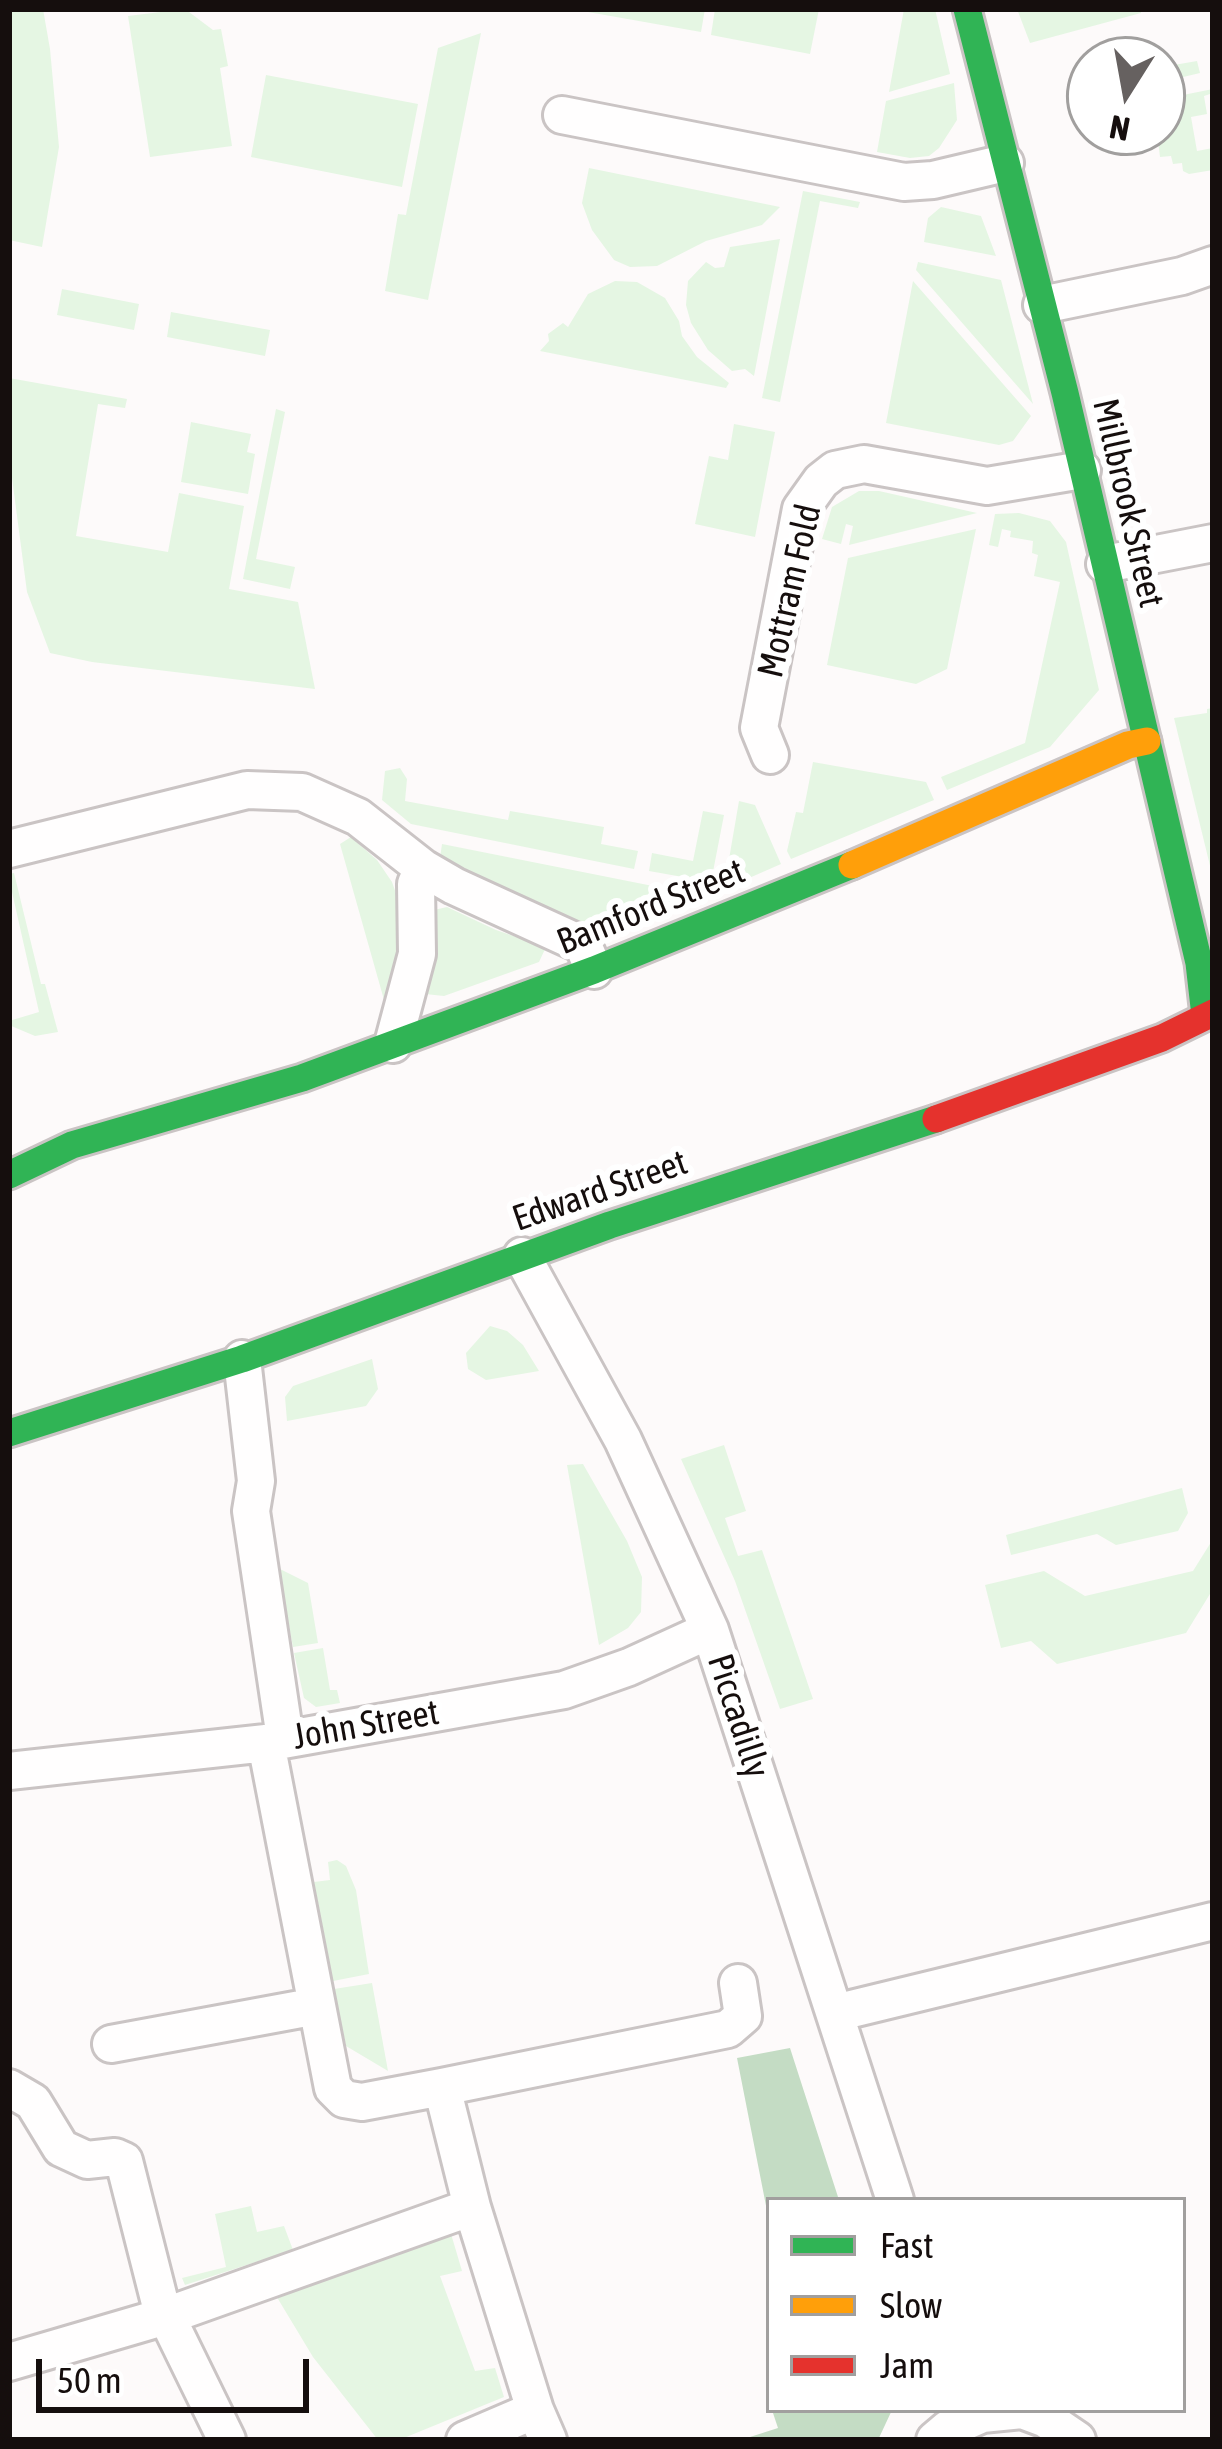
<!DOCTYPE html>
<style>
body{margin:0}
#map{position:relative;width:1222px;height:2449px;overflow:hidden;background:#fdfafa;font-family:"Asap Condensed",sans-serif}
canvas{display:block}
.frame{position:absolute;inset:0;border:12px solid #150e0d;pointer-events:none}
.legend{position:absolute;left:766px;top:2197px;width:420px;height:216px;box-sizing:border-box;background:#fff;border:3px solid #a19f9e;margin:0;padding:15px 21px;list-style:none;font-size:36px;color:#150e0d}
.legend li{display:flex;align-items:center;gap:24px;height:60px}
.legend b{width:60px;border:3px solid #a19f9e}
.north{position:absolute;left:1066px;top:36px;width:120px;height:120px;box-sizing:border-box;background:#fff;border:3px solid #a19f9e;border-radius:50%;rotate:191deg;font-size:33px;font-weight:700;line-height:48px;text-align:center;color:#150e0d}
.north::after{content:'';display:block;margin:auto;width:42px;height:54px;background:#666160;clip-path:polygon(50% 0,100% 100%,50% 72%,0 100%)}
.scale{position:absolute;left:36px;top:2359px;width:273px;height:54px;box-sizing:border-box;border:6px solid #150e0d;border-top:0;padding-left:15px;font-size:36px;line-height:42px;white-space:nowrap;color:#150e0d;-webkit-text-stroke:9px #fff;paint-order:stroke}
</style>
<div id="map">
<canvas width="1222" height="2449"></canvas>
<div class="frame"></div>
<ul class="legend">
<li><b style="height:15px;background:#30b455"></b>Fast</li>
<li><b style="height:15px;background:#ff9f0a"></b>Slow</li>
<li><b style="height:15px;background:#e5322d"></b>Jam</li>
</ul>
<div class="north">N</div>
<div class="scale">50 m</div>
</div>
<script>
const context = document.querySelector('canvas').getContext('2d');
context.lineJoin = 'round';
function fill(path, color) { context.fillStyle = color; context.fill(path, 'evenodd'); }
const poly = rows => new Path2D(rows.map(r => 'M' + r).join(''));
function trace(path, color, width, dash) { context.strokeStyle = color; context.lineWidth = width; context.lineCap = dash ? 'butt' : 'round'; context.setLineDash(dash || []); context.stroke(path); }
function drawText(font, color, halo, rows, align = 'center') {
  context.font = font + ' "Asap Condensed",sans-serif'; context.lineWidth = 12; context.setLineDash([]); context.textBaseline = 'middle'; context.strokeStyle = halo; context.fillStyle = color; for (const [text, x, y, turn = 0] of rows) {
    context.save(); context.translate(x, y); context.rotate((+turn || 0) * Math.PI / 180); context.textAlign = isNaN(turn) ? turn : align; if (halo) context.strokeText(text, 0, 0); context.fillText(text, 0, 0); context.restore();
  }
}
const green = poly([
 [9,9,43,9,50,49,59,147,42,247,9,240],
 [185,9,213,30,221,29,228,66,220,68,232,146,150,157,128,16],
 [595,9,705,9,701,32,588,12],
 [715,9,819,9,810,54,711,35],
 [904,9,935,9,950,74,889,92],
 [1017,9,1140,9,1141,13,1030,43],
 [481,33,428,300,385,291,398,214,406,215,438,48],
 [1197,61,1200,73,1179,78,1183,95,1213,89,1213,93,1204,96,1207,114,1191,117,1197,151,1213,148,1213,170,1189,174,1183,171,1182,163,1173,164,1171,156,1160,157,1157,132,1162,132,1162,67],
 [266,75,418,104,402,187,251,157],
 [954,83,957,120,939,148,929,156,910,158,877,152,886,101],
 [589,168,780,207,762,225,706,241,657,266,630,267,614,260,592,230,582,203],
 [803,191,860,202,858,208,820,201,780,402,762,398],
 [941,207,981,216,996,256,924,242,928,218],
 [780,239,754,376,745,369,732,371,708,350,691,323,686,305,688,281,706,262,715,268,724,267,730,247],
 [918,262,1001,280,1033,404,916,270],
 [615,281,637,282,665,298,679,321,682,336,697,357,729,383,726,388,540,351,549,341,548,334,563,323,568,327,588,294],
 [913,281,1031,416,1013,441,999,445,886,423],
 [62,289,139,304,134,330,57,315],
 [171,312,270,330,265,356,167,337],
 [9,378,127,399,125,408,98,404,76,536,168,552,179,493,244,506,229,589,298,602,315,689,92,662,50,653,27,592,9,455],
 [276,409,285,412,256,559,295,567,290,589,243,579],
 [191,422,251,434,247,452,255,454,248,494,181,482],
 [734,424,775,432,755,537,695,524,709,456,728,460],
 [859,491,879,491,977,513,849,545,853,526,846,524,841,544,822,539,832,507],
 [1019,513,1050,521,1066,542,1099,690,1050,747,947,790,941,777,1025,743,1060,582,1034,576,1038,555,1032,553,1033,541,1010,537,1011,531,1002,529,998,547,989,545,995,514],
 [976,529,947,669,916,684,827,665,848,558],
 [1213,708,1213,878,1174,718,1207,713,1207,709],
 [813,762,926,782,934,800,791,859,787,851,796,812,803,813],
 [400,768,407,779,405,801,508,820,510,811,604,827,601,844,638,851,634,869,411,824,382,800,385,771],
 [739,801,755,805,781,864,740,882,733,878,728,865],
 [703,811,724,815,711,882,649,871,652,853,693,861],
 [351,837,377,860,392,882,399,902,405,938,386,1007,340,844],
 [442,844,693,894,600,933,479,880,440,858],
 [14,873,41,984,45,984,58,1032,35,1036,9,1025,9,1021,39,1012,12,892,9,892,9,874],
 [447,907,496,930,546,947,539,962,444,996,425,994,434,910],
 [490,1326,507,1331,523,1345,539,1371,486,1380,468,1369,466,1353],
 [372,1359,378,1389,366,1406,287,1421,285,1397,293,1386],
 [724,1445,746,1511,725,1518,738,1556,762,1550,813,1699,780,1709,735,1581,681,1459],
 [583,1464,627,1541,642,1577,641,1612,628,1628,599,1645,567,1465],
 [1182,1488,1188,1513,1178,1531,1116,1545,1097,1534,1011,1555,1006,1535],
 [1213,1539,1213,1589,1186,1633,1057,1664,1031,1641,1001,1648,985,1585,1044,1571,1085,1596,1193,1571],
 [278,1568,308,1583,318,1643,293,1647],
 [323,1648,330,1690,337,1690,340,1703,316,1707,304,1698,294,1653],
 [337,1860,346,1866,356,1890,369,1974,333,1981,314,1882,330,1880,328,1862],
 [372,1983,388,2071,346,2046,334,1989],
 [251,2206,257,2232,284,2226,293,2250,185,2285,182,2278,226,2267,215,2214],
 [449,2227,462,2271,440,2276,475,2371,495,2368,504,2397,399,2440,378,2440,313,2357,272,2289]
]);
const forest = poly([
 [790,2048,839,2200,769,2200,769,2221,737,2058],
 [772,2410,892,2410,878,2440,751,2440,750,2437,778,2428]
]);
const street = poly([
 [562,115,904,182,933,180,1005,163],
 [1042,305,1182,276,1213,265],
 [1105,564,1213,543],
 [770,755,759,728,801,509,821,481,835,470,864,464,987,486,1082,470],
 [9,849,247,790,302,792,358,817,423,868,454,886,583,945,594,970],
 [393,1044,417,954,416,884,423,868],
 [522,1256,623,1440,710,1630,895,2200],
 [242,1359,256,1481,251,1511,285,1738],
 [266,1743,333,2088,344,2099,362,2102,442,2087,728,2029,743,2016,738,1983],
 [9,1771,266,1743,564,1690,629,1667,710,1630],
 [835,2013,1213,1921],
 [111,2044,317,2006],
 [442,2087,472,2207,535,2410,548,2440],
 [9,2088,33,2102,61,2148,87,2160,115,2157,124,2161,160,2303,227,2440],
 [9,2362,166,2316,472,2207],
 [465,2440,535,2410],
 [935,2440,948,2429,982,2414,1022,2410,1046,2419,1077,2440]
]);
const fast = poly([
 [967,9,1065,393,1199,963,1205,1016],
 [9,1175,72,1145,302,1078,594,970,852,865],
 [9,1433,242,1359,610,1225,936,1119]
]);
const slow = poly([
 [852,865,1128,745,1147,741]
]);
const jam = poly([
 [936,1119,1162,1038,1213,1013]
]);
const streetNames = [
 ["Millbrook Street",1128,503,77],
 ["Mottram Fold",790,591,-77],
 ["Bamford Street",651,907,-22],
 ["Edward Street",600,1191,-19],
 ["Piccadilly",738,1716,72],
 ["John Street",366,1725,-10]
];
fill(green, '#e5f6e3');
fill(forest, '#c4dcc4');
trace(street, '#cac4c4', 42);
trace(fast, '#cac4c4', 33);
trace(slow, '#cac4c4', 33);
trace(jam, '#cac4c4', 33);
trace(street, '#fffefe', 36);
trace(fast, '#30b455', 27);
trace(slow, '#ff9f0a', 27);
trace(jam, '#e5322d', 27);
drawText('36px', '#150e0d', '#fff', streetNames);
</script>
